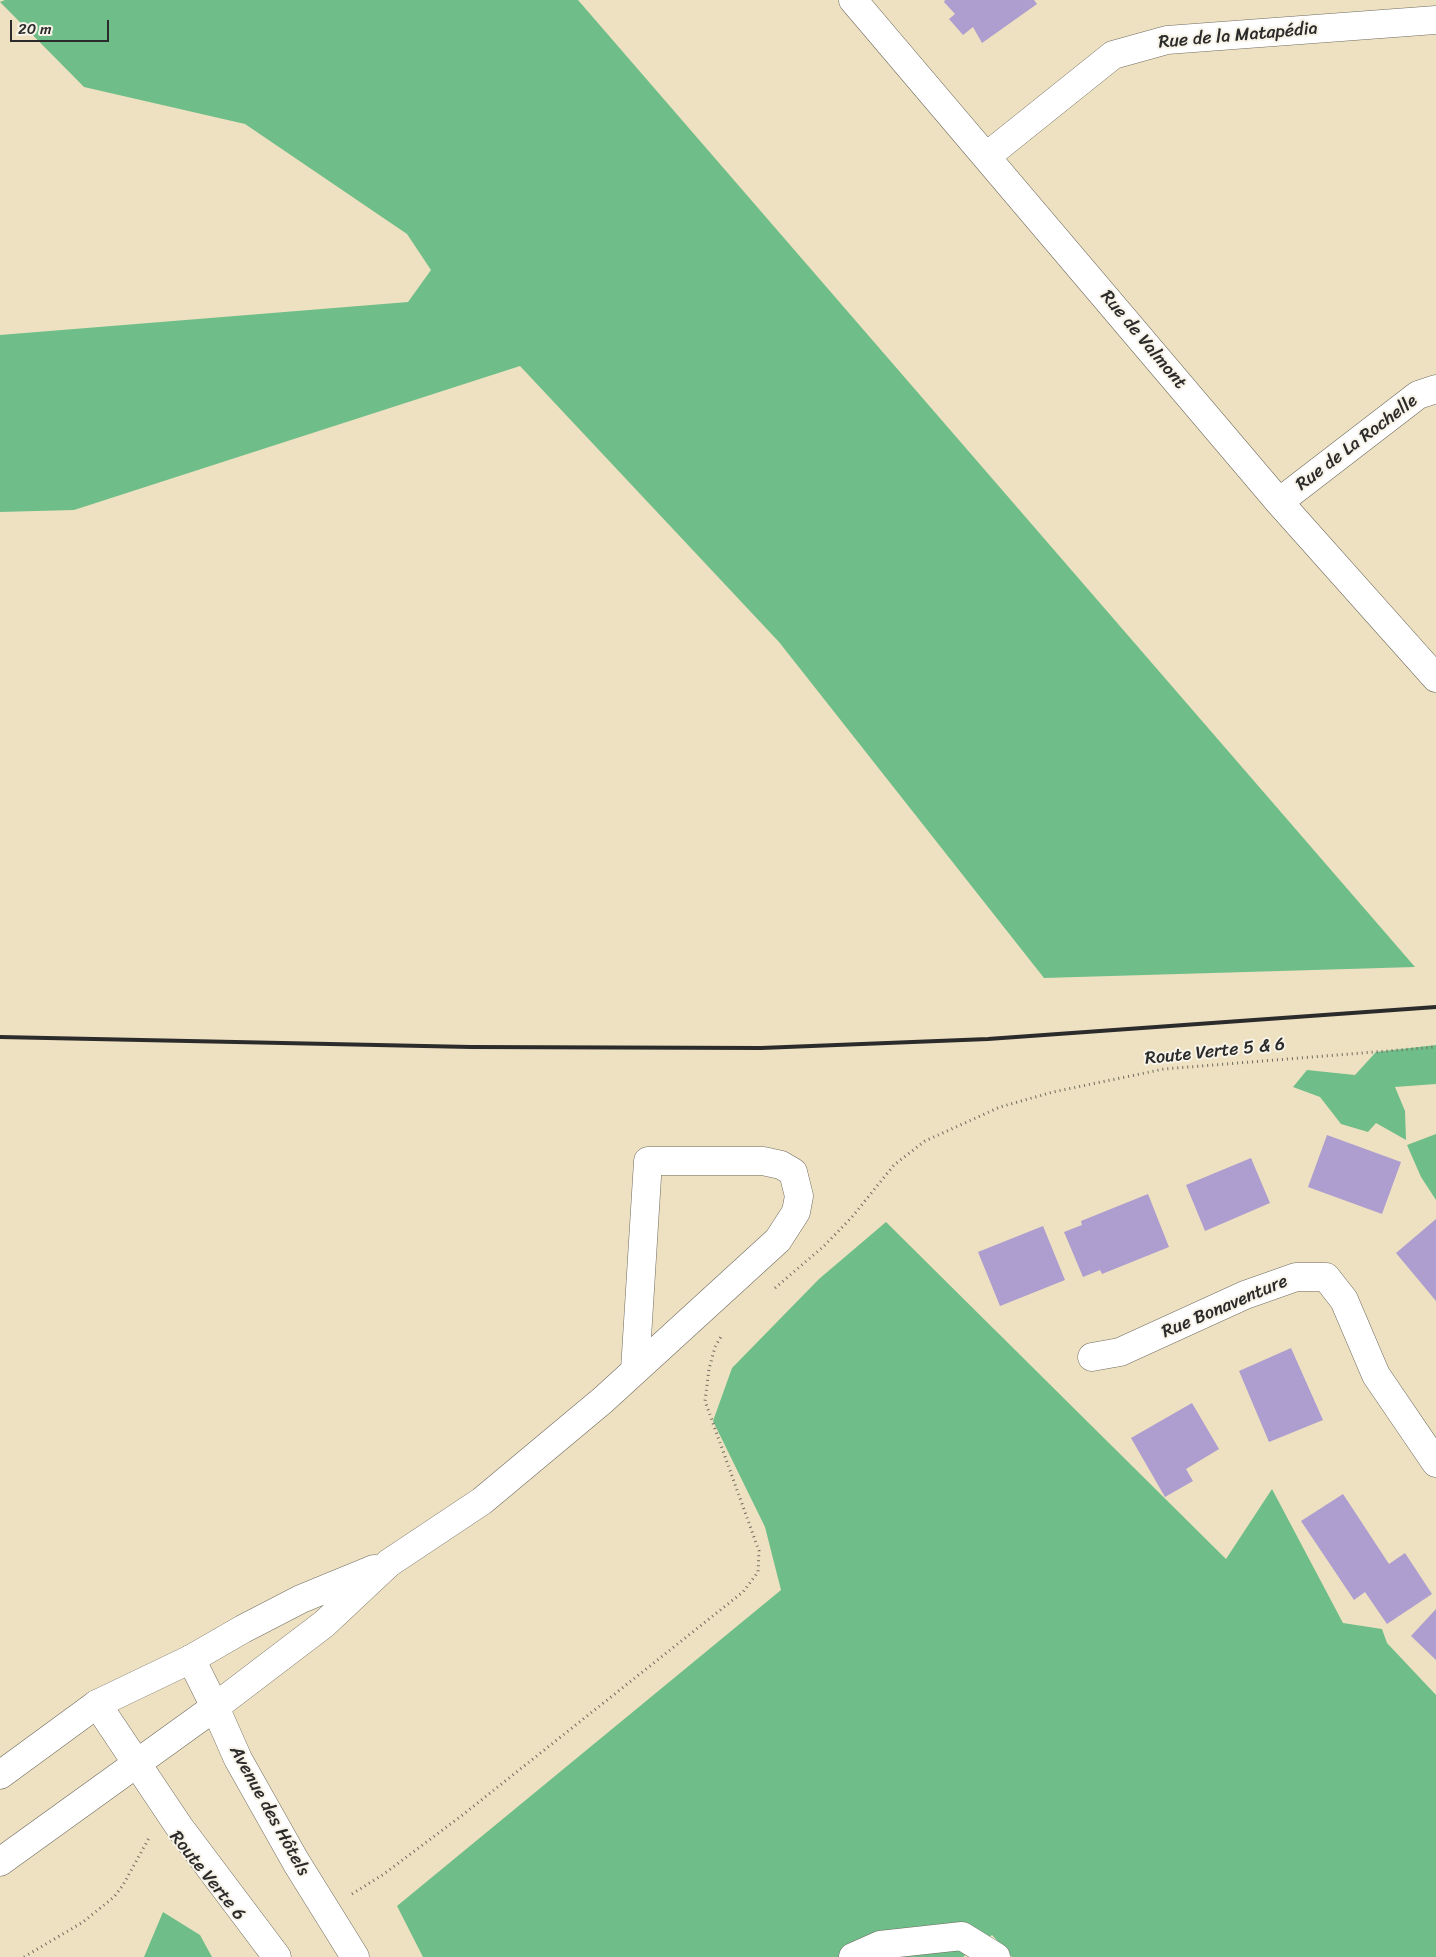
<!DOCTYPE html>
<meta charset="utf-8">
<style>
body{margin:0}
#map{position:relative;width:1436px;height:1957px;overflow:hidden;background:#eee1c1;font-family:Sriracha,sans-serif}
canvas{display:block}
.scale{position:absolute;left:10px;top:20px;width:99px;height:22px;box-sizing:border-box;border:2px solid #2b2b2b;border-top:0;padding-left:6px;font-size:15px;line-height:18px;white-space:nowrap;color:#2b2b2b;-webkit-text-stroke:4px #f7f3e8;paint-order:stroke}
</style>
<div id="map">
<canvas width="1436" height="1957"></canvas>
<div class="scale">20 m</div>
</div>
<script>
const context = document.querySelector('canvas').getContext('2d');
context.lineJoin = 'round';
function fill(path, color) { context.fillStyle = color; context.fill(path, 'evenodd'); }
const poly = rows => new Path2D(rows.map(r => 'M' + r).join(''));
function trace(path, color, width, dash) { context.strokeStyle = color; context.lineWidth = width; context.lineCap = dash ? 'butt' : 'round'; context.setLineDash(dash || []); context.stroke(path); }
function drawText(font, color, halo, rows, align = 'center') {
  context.font = font + ' Sriracha,sans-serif'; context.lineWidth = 4; context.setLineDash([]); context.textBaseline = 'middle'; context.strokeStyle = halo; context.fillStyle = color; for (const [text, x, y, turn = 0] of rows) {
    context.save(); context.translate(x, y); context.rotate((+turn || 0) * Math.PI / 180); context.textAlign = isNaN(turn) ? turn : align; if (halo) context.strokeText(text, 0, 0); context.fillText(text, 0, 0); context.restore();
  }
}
const forest = poly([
 [5,0,578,0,1415,967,1044,978,779,642,520,366,74,510,0,512,0,335,408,302,431,270,407,234,245,124,84,87,0,2],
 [1436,1045,1436,1084,1395,1087,1405,1111,1406,1140,1376,1123,1368,1132,1341,1124,1320,1097,1293,1087,1307,1070,1355,1075,1376,1052],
 [1436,1134,1436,1200,1421,1177,1407,1145],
 [886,1222,1226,1559,1272,1489,1343,1623,1382,1629,1387,1643,1436,1695,1436,1957,1012,1957,992,1935,963,1957,423,1957,397,1906,781,1590,765,1527,713,1421,732,1368,819,1279],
 [163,1912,200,1935,212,1957,144,1957]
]);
const building = poly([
 [945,0,1034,0,1037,4,982,43,973,27,963,35,949,19,955,14,944,2],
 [1327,1135,1401,1162,1382,1214,1308,1187],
 [1251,1158,1270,1203,1205,1231,1186,1185],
 [1148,1194,1169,1247,1102,1274,1100,1270,1083,1277,1064,1232,1082,1225,1081,1221],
 [1436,1219,1436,1301,1396,1253],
 [1043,1226,1065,1280,1000,1306,978,1252],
 [1291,1348,1323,1420,1269,1442,1239,1371],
 [1192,1403,1219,1449,1186,1469,1193,1481,1165,1497,1131,1438],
 [1343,1494,1389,1564,1405,1553,1432,1594,1387,1624,1365,1592,1354,1600,1301,1521],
 [1436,1609,1436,1660,1411,1636]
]);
const path = poly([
 [775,1288,824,1246,852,1217,894,1165,925,1141,1000,1107,1053,1092,1164,1069,1436,1047],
 [352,1894,384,1874,460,1817,743,1592,758,1572,759,1551,705,1401,709,1369,715,1347,722,1335],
 [24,1957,83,1922,114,1897,123,1885,149,1838]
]);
const minor = poly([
 [853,0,1279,502,1436,678],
 [987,156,1113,55,1167,40,1436,20],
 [1279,502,1418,395,1436,389],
 [1092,1357,1120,1352,1245,1295,1296,1277,1326,1277,1344,1300,1376,1375,1436,1463],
 [191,1659,243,1629,301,1599,374,1569],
 [215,1707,324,1624,389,1563,482,1501,603,1400,778,1240,796,1212,799,1196,793,1172,781,1165,763,1161,648,1161,635,1370],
 [853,1957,880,1945,962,1936,996,1957]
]);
const major = poly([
 [191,1659,215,1707,238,1759,296,1862,355,1957],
 [97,1704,180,1828,277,1957]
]);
const highway = poly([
 [0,1775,97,1704,191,1659],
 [0,1862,215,1707]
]);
const rail = poly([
 [0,1037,471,1047,761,1048,988,1039,1436,1007]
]);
const streetNames = [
 ["Rue de la Matapédia",1238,36,-5],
 ["Rue de Valmont",1143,340,50],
 ["Rue de La Rochelle",1357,443,-37],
 ["Route Verte 5 & 6",1215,1052,-6],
 ["Rue Bonaventure",1225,1307,-23],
 ["Avenue des Hôtels",269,1811,61],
 ["Route Verte 6",207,1876,51]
];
fill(forest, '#6fbe89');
fill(building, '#ae9dcf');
trace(minor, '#6f6b60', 29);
trace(major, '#6f6b60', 29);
trace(highway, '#6f6b60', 29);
trace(path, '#6f6b60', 3, [1, 4]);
trace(minor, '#fff', 28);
trace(major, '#fff', 28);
trace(highway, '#fff', 28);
trace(rail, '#2b2b2b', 4);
drawText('18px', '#2b2b2b', '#f7f3e8', streetNames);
</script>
